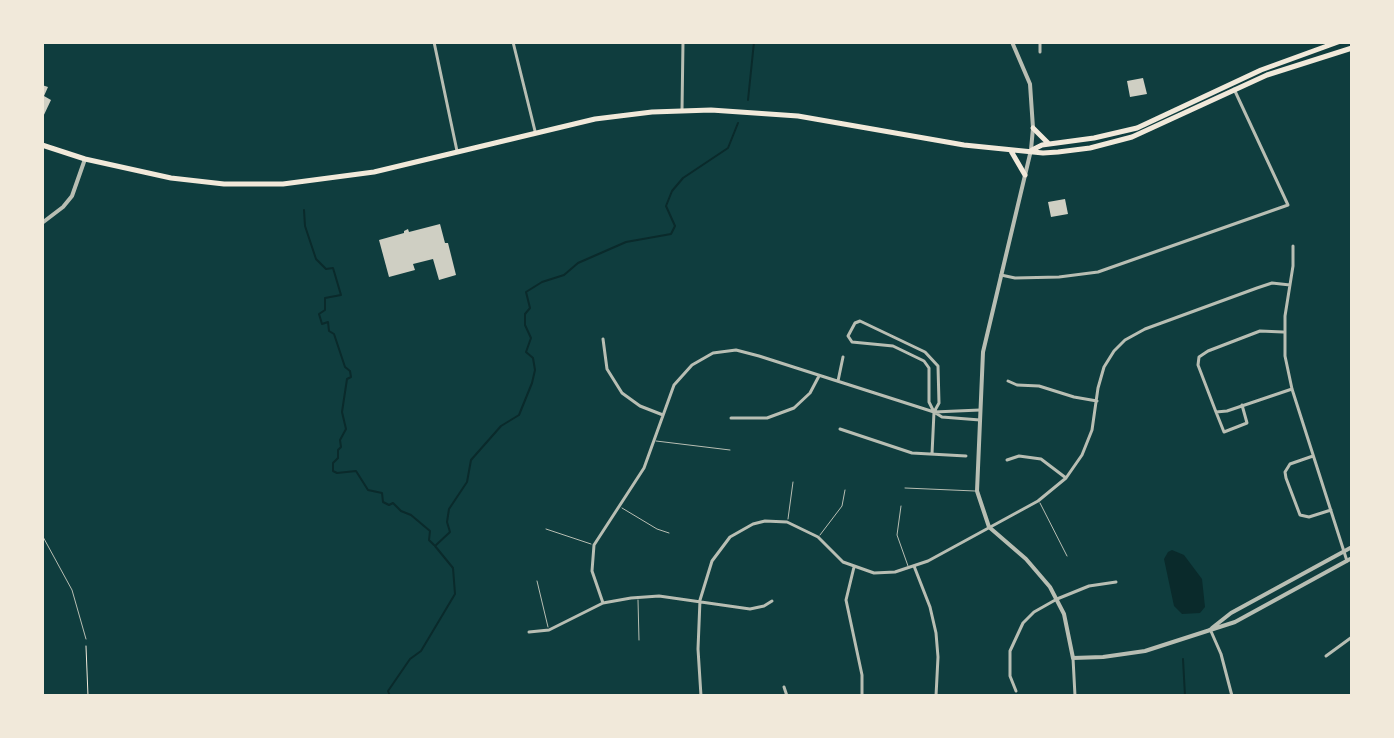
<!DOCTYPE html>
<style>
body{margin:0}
#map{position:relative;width:1394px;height:738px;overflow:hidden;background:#0f3d3e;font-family:Rubik,sans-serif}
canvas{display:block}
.frame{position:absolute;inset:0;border:44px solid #f1e9da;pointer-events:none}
</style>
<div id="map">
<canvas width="1394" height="738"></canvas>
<div class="frame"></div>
</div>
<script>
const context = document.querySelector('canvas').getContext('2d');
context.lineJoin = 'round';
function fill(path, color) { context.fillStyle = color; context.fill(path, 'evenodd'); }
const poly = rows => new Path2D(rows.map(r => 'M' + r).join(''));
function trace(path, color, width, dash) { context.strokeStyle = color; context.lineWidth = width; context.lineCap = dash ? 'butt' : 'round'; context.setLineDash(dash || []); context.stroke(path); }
const water = poly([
 [1172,550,1184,555,1202,579,1205,607,1200,613,1182,614,1174,606,1164,559,1168,552]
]);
const stream = poly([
 [748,100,754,42],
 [304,210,305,226,316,259,326,269,333,268,341,295,325,298,325,310,319,314,322,324,328,322,329,331,334,334,345,367,350,371,351,377,347,379,342,412,346,429,340,440,341,447,338,450,338,458,333,463,333,471,337,473,356,471,368,490,382,493,383,502,389,505,393,503,401,511,411,515,430,531,429,540,434,545],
 [1183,659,1185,696],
 [390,696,388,691,410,659,421,651,455,594,453,568,435,546,450,532,447,522,449,509,467,482,471,460,501,426,519,415,532,383,535,370,533,358,526,352,531,338,525,325,525,314,530,308,526,292,542,282,564,275,578,263,626,242,671,234,675,226,666,206,672,191,683,178,728,148,738,123]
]);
const building = poly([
 [1143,78,1147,94,1130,97,1127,81],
 [42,85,48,87,44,96,51,100,42,119],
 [1065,199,1068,214,1051,217,1048,202],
 [440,224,445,243,448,243,456,275,439,280,433,259,413,264,415,270,389,277,379,240,404,233,404,231,408,229,409,232]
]);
const path = poly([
 [86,646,88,696]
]);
const service = poly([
 [656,441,730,450],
 [905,488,975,491],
 [1040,503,1067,556],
 [901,506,897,535,908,566],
 [622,508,657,529,669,533],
 [788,519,793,482],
 [546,529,591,544],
 [42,535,72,590,86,639],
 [820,535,842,506,845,490],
 [537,581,548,627],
 [638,600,639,640]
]);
const minor = poly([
 [434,42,457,151],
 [513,42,535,131],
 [1040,42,1040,52],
 [682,110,683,42],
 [1293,246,1293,266,1285,316,1285,356,1292,389,1347,561],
 [1001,275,1015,278,1059,277,1098,272,1288,205,1234,89],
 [1283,332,1260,331,1208,351,1199,357,1198,365,1216,412,1227,411,1292,389],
 [603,339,607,369,622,393,640,406,663,415],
 [838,381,843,357],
 [1008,381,1017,385,1039,386,1074,397,1097,401],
 [934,412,980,410],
 [1216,412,1224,432,1247,423,1242,405],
 [731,418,767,418,794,408,810,393,819,376],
 [840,429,912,453,966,456],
 [932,454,934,412,939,403,938,366,925,352,860,321,855,323,848,336,852,342,893,346,924,361,929,368,929,402,934,412],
 [1313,456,1290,464,1285,472,1286,478,1300,515,1309,517,1331,510],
 [1007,460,1019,456,1041,459,1066,478],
 [914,566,930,607,936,633,938,657,936,696],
 [854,567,846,600,862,675,862,696],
 [603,603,592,571,594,545,644,468,674,385,692,365,713,353,736,350,759,356,934,412,942,417,980,420],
 [1210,629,1221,654,1232,696],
 [529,632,549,630,603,603,631,598,659,596,750,609,764,606,772,601],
 [1326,656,1352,637],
 [1073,658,1075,696],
 [784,687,787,696],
 [1016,691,1010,676,1010,651,1023,623,1034,612,1057,599,1089,586,1116,582],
 [701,696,698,649,700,600,712,561,730,537,753,524,765,521,787,522,818,537,843,562,874,573,895,572,928,561,1038,501,1066,478,1082,455,1092,430,1098,388,1104,367,1114,351,1125,340,1145,329,1257,288,1272,283,1290,285]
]);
const tertiary = poly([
 [1012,42,1030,84,1033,128,1031,150,983,352,977,491,989,527,1026,559,1050,587,1064,614,1073,658,1103,657,1145,651,1235,622,1352,558],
 [42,223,63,207,72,196,85,159],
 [1212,628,1231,613,1352,547]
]);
const primary = poly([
 [1033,128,1048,143],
 [42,145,85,159,171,178,224,184,283,184,374,172,595,119,652,112,711,110,798,116,964,145,1043,153,1058,152,1090,148,1132,137,1267,75,1352,48],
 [1032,150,1042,145,1094,138,1137,128,1261,70,1338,42],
 [1011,151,1025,175]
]);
fill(water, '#0a2a2b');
trace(stream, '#0a2a2b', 2);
fill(building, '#cfcfc3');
trace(path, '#f1e9da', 1);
trace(service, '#b8beb3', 1);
trace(minor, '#b8beb3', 3);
trace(tertiary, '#b8beb3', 4);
trace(primary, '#f1e9da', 5);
</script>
